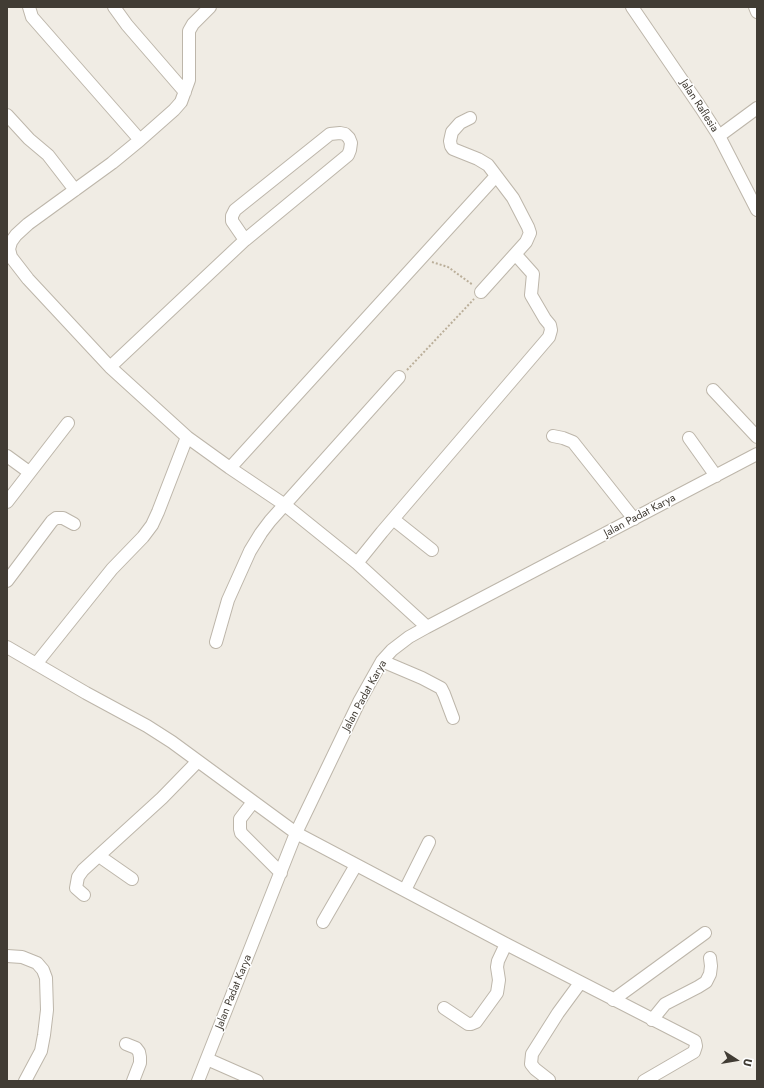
<!DOCTYPE html>
<style>
body{margin:0}
#map{position:relative;width:764px;height:1088px;overflow:hidden;background:#f0ece4;font-family:Jost,sans-serif}
canvas{display:block}
.frame{position:absolute;inset:0;border:8px solid #413c34;pointer-events:none}
.north{position:absolute;left:716px;top:1040px;width:40px;height:40px;-webkit-text-stroke:3px #fff;paint-order:stroke;rotate:102deg;font-size:11px;font-weight:700;line-height:16px;text-align:center;color:#413c34}
.north::after{content:'';display:block;margin:auto;width:14px;height:18px;background:#413c34;clip-path:polygon(50% 0,100% 100%,50% 72%,0 100%)}
</style>
<div id="map">
<canvas width="764" height="1088"></canvas>
<div class="frame"></div>
<div class="north">U</div>
</div>
<script>
const context = document.querySelector('canvas').getContext('2d');
context.lineJoin = 'round';
const poly = rows => new Path2D(rows.map(r => 'M' + r).join(''));
function trace(path, color, width, dash) { context.strokeStyle = color; context.lineWidth = width; context.lineCap = dash ? 'butt' : 'round'; context.setLineDash(dash || []); context.stroke(path); }
function drawText(font, color, halo, rows, align = 'center') {
  context.font = font + ' Jost,sans-serif'; context.lineWidth = 3; context.setLineDash([]); context.textBaseline = 'middle'; context.strokeStyle = halo; context.fillStyle = color; for (const [text, x, y, turn = 0] of rows) {
    context.save(); context.translate(x, y); context.rotate((+turn || 0) * Math.PI / 180); context.textAlign = isNaN(turn) ? turn : align; if (halo) context.strokeText(text, 0, 0); context.fillText(text, 0, 0); context.restore();
  }
}
const path = poly([
 [432,262,448,267,473,285],
 [407,370,474,299]
]);
const street = poly([
 [29,7,32,17,140,140],
 [114,7,127,25,185,92],
 [632,7,701,108,719,136,757,210],
 [755,7,757,12],
 [7,115,29,139,48,155,75,190],
 [470,118,460,123,452,132,450,141,451,146,453,149,478,159,488,165,513,198,528,227,530,233,526,242,481,292],
 [719,136,757,108],
 [110,367,245,240,348,155,350,150,351,143,349,138,345,134,340,133,330,134,235,210,232,216,232,221,245,240],
 [713,390,757,437],
 [553,436,563,438,573,442,634,519],
 [187,437,230,468,285,505,357,563,427,627],
 [689,438,716,476],
 [7,456,29,472],
 [230,468,496,176],
 [7,502,68,423],
 [393,519,432,550],
 [357,563,382,532,549,337,551,330,550,325,545,319,531,295,533,274,516,255],
 [7,581,52,521,56,518,63,518,74,524],
 [216,642,228,600,250,551,261,533,270,521,399,377],
 [7,647,86,693,147,726,172,742,296,833,506,944,695,1041,696,1046,694,1052,644,1081],
 [382,661,422,678,441,688,444,694,453,718],
 [36,664,112,569,143,537,152,525,158,512,187,437,110,367,28,279,11,257,9,249,11,242,16,235,28,224,112,163,140,140,174,110,181,102,189,80,189,31,193,24,210,7],
 [253,802,240,819,240,829,241,833,281,873],
 [99,856,132,879],
 [405,890,429,842],
 [84,895,76,888,78,877,83,870,162,798,198,761],
 [323,922,356,865],
 [7,956,22,957,37,963,43,970,46,978,47,1010,44,1035,41,1051,25,1081],
 [613,1000,705,933],
 [444,1008,468,1024,471,1024,476,1022,497,993,499,980,497,967,498,961,506,944],
 [652,1020,665,1004,698,987,706,982,710,974,711,966,710,958],
 [126,1044,136,1048,139,1052,140,1057,140,1063,133,1081],
 [207,1059,257,1081],
 [549,1080,535,1069,531,1064,532,1054,558,1013,580,983],
 [198,1081,296,833,359,702,382,661,392,650,409,637,427,627,757,454]
]);
const streetNames = [
 ["Jalan Raflesia",699,106,57],
 ["Jalan Padat Karya",640,516,-28],
 ["Jalan Padat Karya",365,696,-61],
 ["Jalan Padat Karya",234,992,-68]
];
trace(street, '#bdb6aa', 14);
trace(path, '#bbaf9a', 2, [2, 2]);
trace(street, '#fff', 12);
drawText('11px', '#413c34', '#fff', streetNames);
</script>
